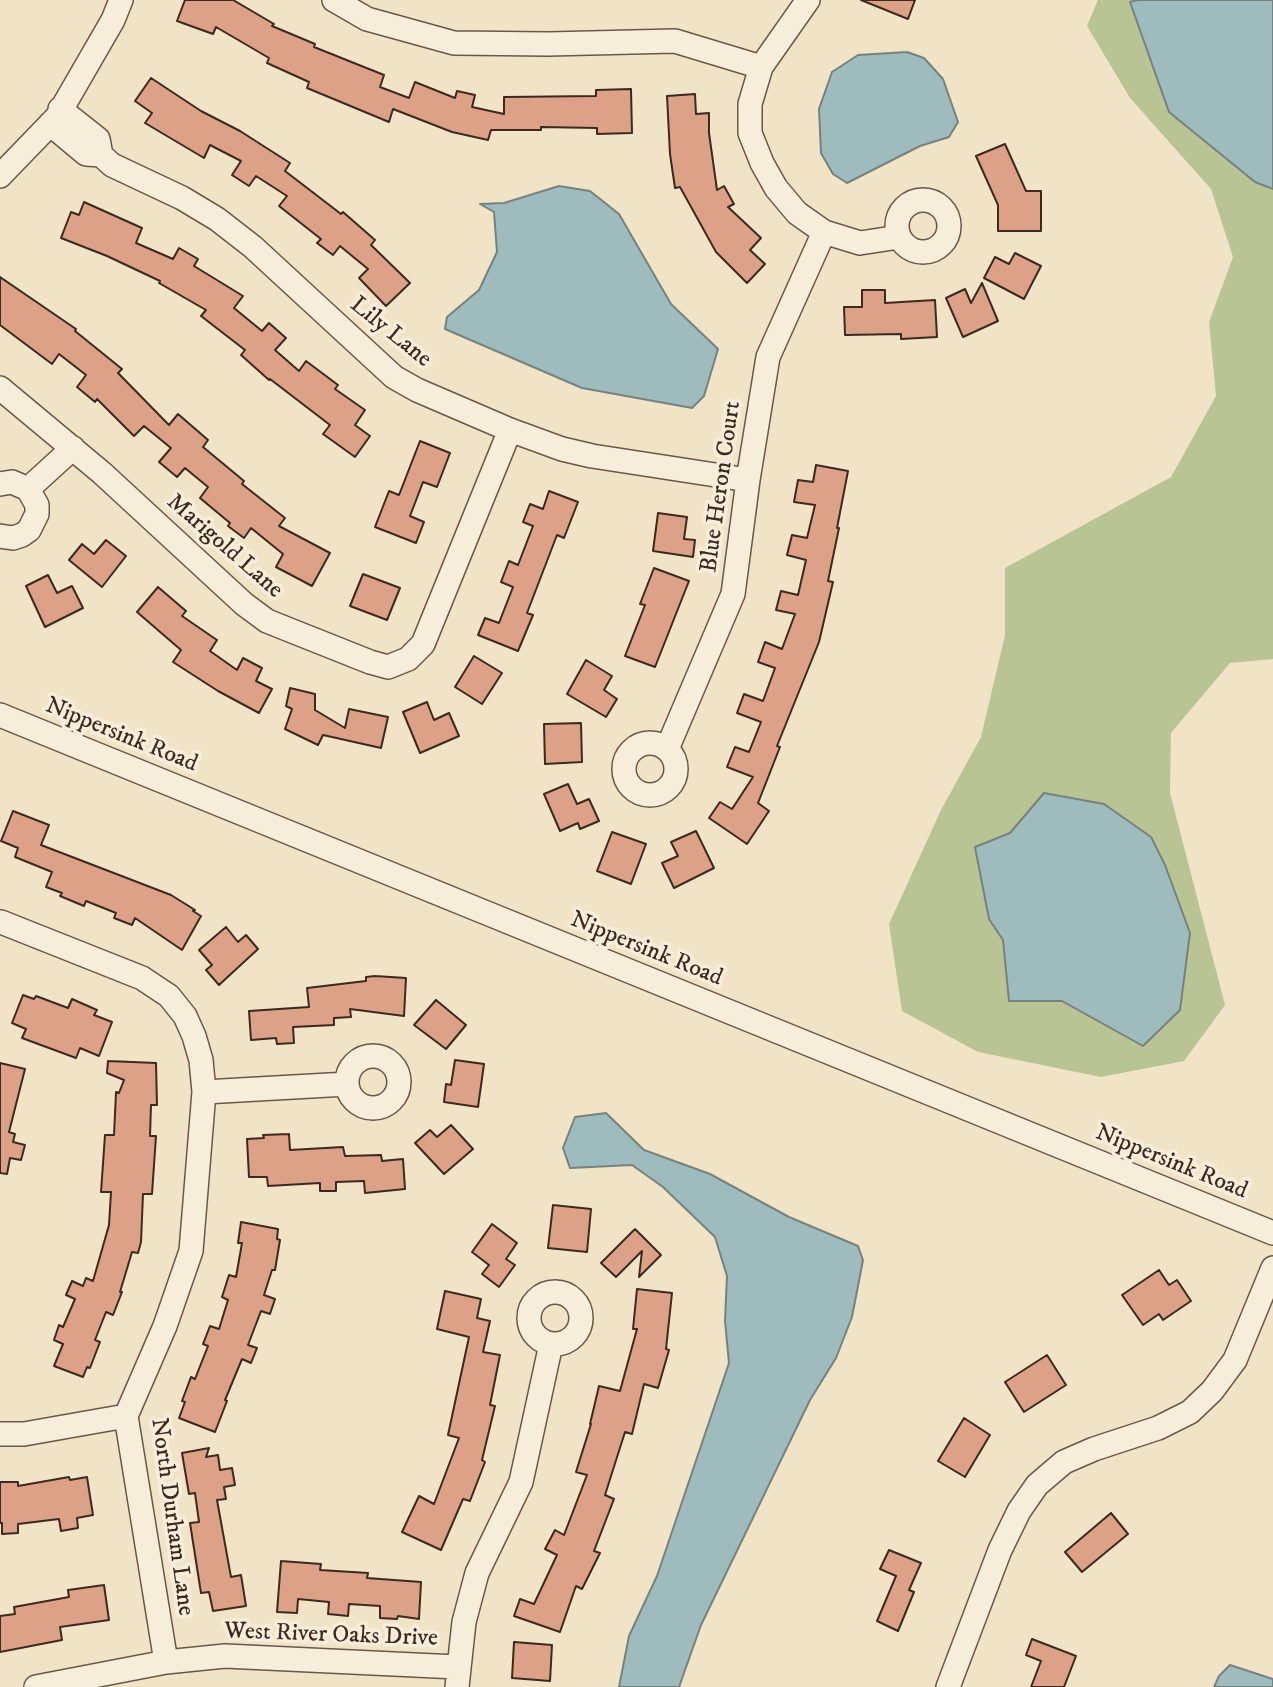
<!DOCTYPE html>
<style>
body{margin:0}
canvas{display:block;background:#f1e4c6}
</style>
<canvas width="1273" height="1687"></canvas>
<script>
const context = document.querySelector('canvas').getContext('2d');
context.lineJoin = 'round';
function fill(path, color) { context.fillStyle = color; context.fill(path, 'evenodd'); }
const poly = rows => new Path2D(rows.map(r => 'M' + r).join(''));
function trace(path, color, width, dash) { context.strokeStyle = color; context.lineWidth = width; context.lineCap = dash ? 'butt' : 'round'; context.setLineDash(dash || []); context.stroke(path); }
function drawText(font, color, halo, rows, align = 'center') {
  context.font = font + ' "IM FELL DW Pica",serif'; context.lineWidth = 7; context.setLineDash([]); context.textBaseline = 'middle'; context.strokeStyle = halo; context.fillStyle = color; for (const [text, x, y, turn = 0] of rows) {
    context.save(); context.translate(x, y); context.rotate((+turn || 0) * Math.PI / 180); context.textAlign = isNaN(turn) ? turn : align; if (halo) context.strokeText(text, 0, 0); context.fillText(text, 0, 0); context.restore();
  }
}
const green = poly([
 [1098,0,1273,0,1273,659,1230,663,1171,733,1170,793,1225,1005,1184,1061,1101,1077,978,1052,902,1011,889,924,941,810,981,737,1005,635,1005,568,1171,477,1216,396,1209,322,1233,257,1211,189,1130,98,1087,26]
]);
const water = poly([
 [1138,0,1273,0,1273,189,1255,182,1169,112,1130,2,1138,0],
 [907,52,924,58,943,79,958,122,949,137,920,146,847,183,833,174,821,153,819,109,832,72,858,55,907,52],
 [559,186,590,191,619,214,671,304,718,349,704,396,692,408,582,388,445,329,447,317,479,290,497,252,494,212,480,204,504,203,559,186],
 [1044,793,1104,804,1151,837,1165,865,1190,933,1180,1010,1143,1046,1062,1001,1009,1001,1003,940,989,919,975,847,1010,833,1044,793],
 [606,1113,644,1150,710,1174,789,1217,858,1246,863,1260,852,1317,836,1358,810,1400,701,1625,679,1687,619,1687,629,1636,657,1576,729,1363,725,1321,727,1276,715,1237,663,1187,632,1165,570,1168,563,1148,575,1117,606,1113],
 [1230,1665,1273,1679,1273,1687,1214,1687,1219,1676,1230,1665]
]);
const building = poly([
 [185,0,233,0,274,24,272,26,315,44,314,47,384,75,380,87,409,98,415,82,455,98,457,91,475,95,472,107,504,114,504,97,596,96,596,90,631,89,632,133,597,134,597,128,541,127,541,130,491,130,488,140,452,132,393,109,389,122,307,88,309,82,267,63,269,58,216,27,213,34,177,21,185,0],
 [861,0,915,0,908,19,861,0],
 [151,78,201,111,240,131,290,163,285,171,341,214,343,212,375,240,371,245,410,283,386,306,359,278,368,269,340,246,333,255,317,243,321,239,279,206,287,196,256,176,249,186,232,175,241,161,210,145,204,158,145,123,152,113,135,101,151,78],
 [695,94,696,114,709,113,709,133,717,190,724,186,734,204,728,207,761,238,750,250,765,264,747,283,716,252,680,187,675,188,670,154,667,96,695,94],
 [1005,144,1026,191,1041,191,1041,231,998,231,998,205,976,156,1005,144],
 [84,202,142,228,136,243,173,259,179,248,198,259,194,266,243,296,234,308,262,331,269,323,286,338,275,350,299,371,306,361,338,385,335,389,365,410,355,425,370,436,355,457,323,434,330,425,270,379,269,380,241,355,245,350,201,316,206,310,159,283,160,281,107,256,61,238,71,212,79,215,84,202],
 [1015,253,1041,266,1024,299,984,278,995,257,1009,264,1015,253],
 [0,277,76,329,75,331,122,369,118,373,169,425,178,414,208,440,203,447,244,481,242,484,285,518,279,526,330,553,312,586,276,567,283,554,251,528,244,538,228,526,230,523,200,498,208,487,185,468,177,477,159,462,171,448,144,426,134,436,97,399,95,402,77,387,86,375,59,354,52,364,0,325,0,277],
 [982,283,998,321,963,337,946,298,965,289,971,303,982,283],
 [862,290,885,290,885,303,935,300,937,337,901,339,901,334,845,335,844,307,862,307,862,290],
 [420,441,450,453,437,487,423,482,410,516,424,522,416,543,375,527,389,491,399,495,420,441],
 [816,465,848,471,837,528,839,528,828,581,833,582,819,642,777,746,780,747,758,803,769,811,747,844,709,818,720,802,732,809,753,777,727,767,735,747,749,752,761,722,737,713,744,694,763,701,775,668,758,662,765,642,782,649,795,614,776,610,781,591,798,595,806,560,787,555,792,535,807,538,815,505,794,502,798,480,813,482,816,465],
 [549,491,578,502,564,538,557,535,527,613,533,615,518,651,478,635,485,618,499,623,513,587,501,582,509,561,518,565,533,526,523,522,530,504,543,509,549,491],
 [658,513,687,517,684,539,695,540,693,557,653,551,658,513],
 [106,540,126,556,102,587,69,560,82,544,94,554,106,540],
 [654,568,689,581,655,667,625,656,645,605,640,604,654,568],
 [363,574,400,588,387,620,350,606,363,574],
 [48,575,57,593,72,586,83,608,45,627,26,586,48,575],
 [158,587,186,611,182,616,217,640,210,651,237,670,243,658,262,668,256,681,272,689,259,713,218,691,173,662,181,650,137,612,158,587],
 [474,656,502,673,482,704,455,687,474,656],
 [586,660,612,676,604,690,617,699,606,717,567,694,586,660],
 [290,688,315,694,315,710,345,728,349,709,388,717,381,748,323,735,318,745,285,729,292,709,286,706,290,688],
 [427,702,434,720,449,713,459,736,420,753,403,712,427,702],
 [581,723,582,762,545,764,544,724,581,723],
 [568,784,577,804,589,799,599,821,580,829,578,823,560,831,544,794,568,784],
 [13,811,49,825,41,845,171,895,195,910,193,911,201,916,182,950,135,918,132,925,114,918,116,913,86,901,84,906,60,896,62,893,46,887,52,872,15,857,18,848,1,841,13,811],
 [696,831,714,868,674,888,662,863,678,856,671,842,696,831],
 [612,832,646,844,631,884,597,871,612,832],
 [226,927,238,942,246,935,258,949,219,985,206,970,212,965,199,950,226,927],
 [375,976,406,978,404,1016,350,1009,351,1017,334,1018,334,1025,293,1027,294,1043,277,1044,276,1038,251,1040,249,1011,309,1007,307,988,366,981,366,977,375,976],
 [23,995,34,999,36,996,68,1008,72,999,97,1010,94,1015,112,1022,99,1056,80,1048,76,1058,22,1038,26,1029,12,1023,23,995],
 [436,1000,466,1025,446,1049,414,1025,436,1000],
 [455,1060,484,1064,478,1107,444,1102,446,1084,451,1085,455,1060],
 [108,1061,156,1063,157,1105,151,1105,150,1136,156,1136,152,1194,143,1194,141,1242,138,1253,132,1252,120,1292,122,1292,113,1315,106,1312,95,1340,100,1342,90,1368,87,1367,83,1377,54,1366,63,1344,54,1340,59,1325,63,1327,75,1299,66,1295,72,1281,83,1286,86,1278,93,1281,109,1225,111,1192,101,1192,105,1135,114,1135,116,1092,119,1093,124,1080,107,1073,108,1061],
 [0,1063,25,1069,9,1132,15,1134,13,1142,25,1145,21,1160,10,1158,7,1174,0,1173,0,1063],
 [451,1125,473,1149,444,1174,415,1143,430,1130,437,1137,451,1125],
 [289,1134,290,1150,343,1147,345,1156,381,1155,382,1161,403,1159,405,1189,365,1193,364,1181,336,1182,336,1191,320,1191,320,1183,268,1186,267,1177,249,1177,247,1139,264,1138,263,1135,289,1134],
 [553,1205,591,1209,587,1252,548,1248,553,1205],
 [241,1222,278,1229,277,1239,280,1240,275,1270,272,1270,264,1295,275,1299,270,1314,261,1311,248,1345,257,1348,251,1363,242,1359,225,1400,227,1401,215,1432,179,1418,185,1402,182,1401,191,1377,195,1379,208,1346,203,1344,210,1326,219,1329,228,1300,222,1297,229,1275,236,1277,242,1243,238,1243,241,1222],
 [492,1224,517,1243,506,1259,515,1265,499,1287,482,1274,489,1265,472,1252,492,1224],
 [635,1229,661,1255,639,1277,642,1251,616,1277,601,1263,635,1229],
 [1159,1270,1169,1285,1177,1280,1191,1301,1163,1320,1159,1314,1143,1325,1122,1295,1159,1270],
 [637,1289,672,1293,666,1349,669,1350,658,1388,644,1384,632,1434,625,1432,605,1495,614,1499,594,1551,600,1553,582,1589,576,1586,560,1632,514,1616,520,1599,534,1604,557,1555,545,1549,555,1530,564,1535,587,1475,576,1472,591,1424,590,1424,599,1386,620,1391,637,1329,633,1329,637,1289],
 [445,1291,481,1299,477,1318,490,1321,483,1352,500,1355,490,1405,495,1406,482,1460,485,1462,470,1501,463,1499,441,1550,402,1532,419,1496,434,1504,459,1438,448,1435,469,1337,437,1329,445,1291],
 [1047,1355,1066,1385,1024,1412,1005,1382,1047,1355],
 [964,1418,990,1435,965,1477,938,1461,964,1418],
 [209,1448,206,1457,218,1455,220,1470,232,1468,235,1485,224,1487,226,1499,217,1500,231,1577,241,1575,246,1606,213,1611,209,1592,201,1593,190,1523,199,1522,195,1493,189,1494,182,1453,209,1448],
 [69,1477,70,1480,87,1477,93,1515,77,1518,78,1528,61,1531,59,1519,18,1524,18,1533,2,1534,2,1523,0,1523,0,1482,18,1482,18,1486,69,1477],
 [1111,1513,1128,1534,1082,1572,1065,1552,1111,1513],
 [889,1550,921,1563,909,1590,914,1592,898,1631,877,1621,896,1576,880,1569,889,1550],
 [281,1561,321,1564,320,1570,368,1573,367,1578,421,1582,419,1619,398,1616,397,1619,380,1618,380,1606,349,1604,348,1616,328,1614,329,1602,298,1599,297,1613,277,1612,281,1561],
 [104,1585,109,1620,60,1627,62,1640,0,1652,0,1616,15,1614,14,1607,69,1597,68,1590,104,1585],
 [1032,1639,1076,1656,1064,1687,1031,1687,1041,1661,1026,1655,1032,1639],
 [514,1642,552,1645,550,1681,512,1678,514,1642]
]);
const minor = poly([
 [334,0,367,19,454,43,548,44,675,41,761,67],
 [808,0,761,67,750,104,750,133,762,163,776,188,797,213,824,232,860,243,899,237],
 [60,109,98,139,101,155,112,165,182,198,217,219,253,247,394,377,417,390,510,430,562,449,592,456,748,480],
 [50,124,86,154,101,155],
 [0,176,57,117,113,20,121,0],
 '897 226a26 26 0 1 1 52 0a26 26 0 1 1-52 0Z',
 [0,388,102,473,244,604,267,621,370,662,388,667,408,659,423,644,510,430],
 [0,484,12,482,28,489,37,505,37,514,29,530,22,535,13,538,0,536],
 [28,489,73,448],
 [0,715,1273,1233],
 '624 769a26 26 0 1 1 52 0a26 26 0 1 1-52 0Z',
 [667,749,733,594,748,480,768,357,824,232],
 [1,922,142,978,169,996,185,1016,194,1036,201,1060,204,1092,191,1251,165,1326,126,1416,166,1662],
 '347 1082a26 26 0 1 1 52 0a26 26 0 1 1-52 0Z',
 [204,1092,347,1084],
 '529 1318a26 26 0 1 1 52 0a26 26 0 1 1-52 0Z',
 [0,1434,24,1434,126,1416],
 [36,1687,166,1662,225,1656,457,1667],
 [457,1687,464,1622,477,1573,521,1482,551,1344],
 [948,1687,1000,1550,1019,1511,1037,1485,1064,1462,1094,1449,1158,1428,1190,1412,1212,1391,1235,1360,1273,1268]
]);
const streetNames = [
 ["Lily Lane",390,333,39],
 ["Blue Heron Court",722,487,-82],
 ["Marigold Lane",224,547,41],
 ["Nippersink Road",121,736,22],
 ["Nippersink Road",646,950,22],
 ["Nippersink Road",1171,1163,22],
 ["North Durham Lane",171,1517,82],
 ["West River Oaks Drive",331,1636,2]
];
fill(green, '#b9c495');
fill(water, '#9ebcbe');
trace(water, '#77827e', 2);
fill(building, '#dca187');
trace(building, '#3c2a1e', 2);
trace(minor, '#695848', 26);
trace(minor, '#f6edda', 23);
drawText('24px', '#3c2a1e', '#f6edda', streetNames);
</script>
